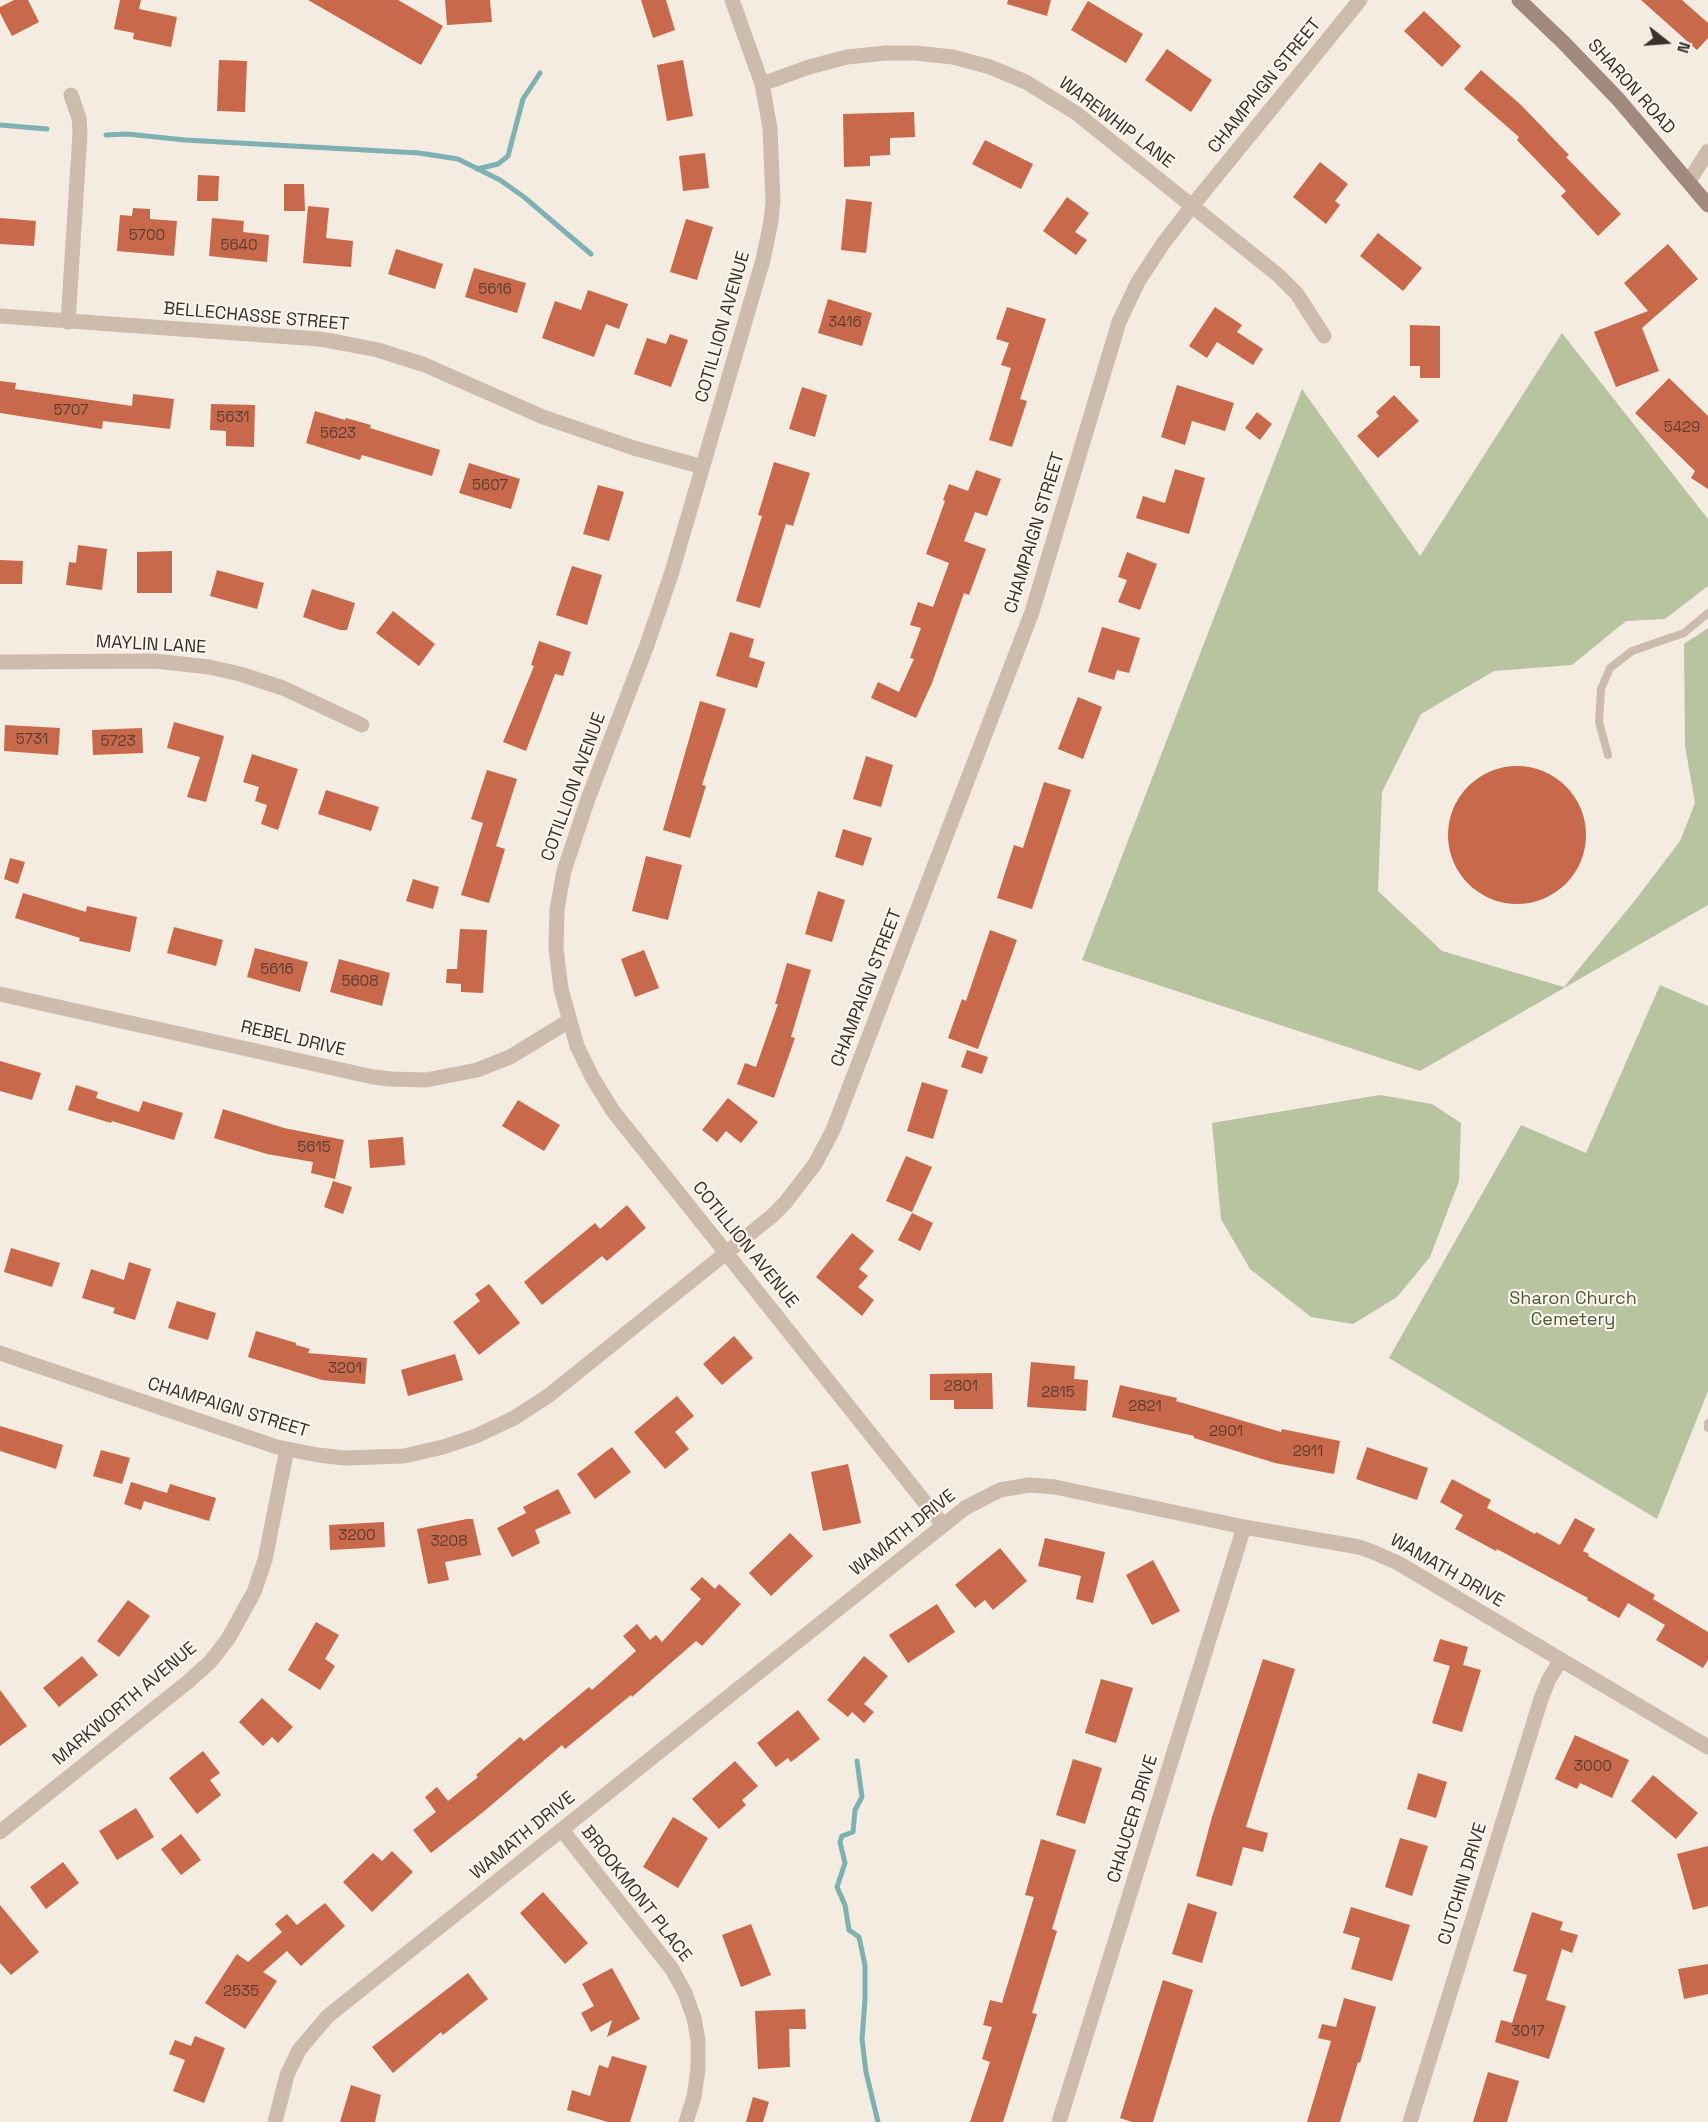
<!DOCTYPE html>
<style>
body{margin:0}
#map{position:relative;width:1708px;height:2122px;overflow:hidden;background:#f4ebe1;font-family:"Space Grotesk",sans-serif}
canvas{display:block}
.north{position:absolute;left:1636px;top:12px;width:60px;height:60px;-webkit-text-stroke:4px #fbf5ee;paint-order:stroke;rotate:107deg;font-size:16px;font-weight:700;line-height:24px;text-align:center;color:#3b302b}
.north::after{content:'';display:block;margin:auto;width:21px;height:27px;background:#3b302b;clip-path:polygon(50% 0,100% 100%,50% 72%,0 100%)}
</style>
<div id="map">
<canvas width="1708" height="2122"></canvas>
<div class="north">N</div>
</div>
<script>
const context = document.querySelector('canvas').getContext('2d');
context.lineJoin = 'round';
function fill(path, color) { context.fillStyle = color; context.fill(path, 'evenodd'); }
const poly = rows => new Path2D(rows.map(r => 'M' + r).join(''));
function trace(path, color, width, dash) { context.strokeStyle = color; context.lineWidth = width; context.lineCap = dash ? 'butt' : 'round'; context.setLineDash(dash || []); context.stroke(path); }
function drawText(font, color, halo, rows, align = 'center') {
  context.font = font + ' "Space Grotesk",sans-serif'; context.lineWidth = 4.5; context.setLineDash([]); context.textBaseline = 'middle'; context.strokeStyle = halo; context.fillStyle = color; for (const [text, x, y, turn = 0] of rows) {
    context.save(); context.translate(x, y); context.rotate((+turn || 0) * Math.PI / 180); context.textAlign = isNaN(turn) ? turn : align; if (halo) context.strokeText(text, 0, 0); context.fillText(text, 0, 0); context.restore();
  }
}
const green = poly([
 [1562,333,1708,519,1708,586,1665,619,1626,621,1572,665,1494,671,1421,714,1382,792,1378,891,1442,951,1564,987,1636,899,1680,841,1695,803,1685,746,1684,644,1708,628,1708,905,1420,1071,1082,960,1302,389,1420,556],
 [1660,985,1708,1006,1708,1391,1657,1519,1389,1358,1521,1125,1586,1153],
 [1380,1095,1432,1104,1461,1123,1459,1181,1430,1257,1397,1297,1353,1324,1311,1317,1250,1269,1221,1219,1212,1123]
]);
const stream = poly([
 [0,125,47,129],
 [106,135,127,134,185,140,419,153,458,159,500,180,524,197,591,254],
 [477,169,498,164,508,156,523,99,540,73],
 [857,1761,862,1797,855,1810,853,1832,842,1836,840,1842,845,1863,837,1887,845,1905,849,1930,859,1937,865,1965,865,2000,862,2039,866,2072,878,2122]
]);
const building = poly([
 [14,0,28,0,39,22,12,36,0,13,0,7],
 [120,0,141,0,139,9,177,17,171,47,133,39,134,33,114,29],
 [308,0,398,0,443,26,421,65],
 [445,0,490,0,492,22,447,25],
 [641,0,666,0,675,30,653,38],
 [1008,0,1051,0,1047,16,1007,4],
 [1641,0,1682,0,1708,23,1708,38,1697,50],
 [1088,1,1143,34,1126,63,1071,30],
 [1424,11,1461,46,1442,67,1404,31],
 [1167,49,1212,80,1191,112,1145,80],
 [219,60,247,61,245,112,217,111],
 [683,60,693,116,667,121,657,65],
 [1481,70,1521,105,1569,155,1566,157,1621,214,1598,236,1561,196,1566,191,1517,140,1519,137,1464,89],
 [914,112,915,137,890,138,890,155,870,156,870,166,844,167,843,114],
 [985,140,1033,164,1021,189,972,164],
 [705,153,709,188,683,191,679,156],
 [1320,162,1348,184,1335,201,1340,205,1326,224,1293,197],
 [198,175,219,176,218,201,197,201],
 [284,184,304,184,305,211,284,211],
 [1067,197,1089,213,1075,232,1087,240,1076,255,1043,231],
 [846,199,872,202,866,253,841,250],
 [308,206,329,208,326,238,353,241,351,267,303,263],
 [133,208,150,209,150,219,177,221,174,256,117,251,120,215,132,216],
 [0,218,36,221,34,246,0,244],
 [212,218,244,221,243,232,269,235,267,262,209,256],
 [686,219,713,227,697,280,670,272],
 [1378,233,1422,268,1403,291,1360,256],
 [1668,244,1698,279,1642,328,1659,371,1616,387,1594,332,1648,311,1624,283],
 [396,249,443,264,435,289,388,274],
 [474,268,526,283,517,313,465,297],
 [588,290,628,304,619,329,606,324,594,357,542,338,555,301,581,310],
 [828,299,872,313,862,346,818,333],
 [1007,307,1046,319,1020,399,1027,401,1012,447,989,440,1011,368,1001,365,1009,343,996,339],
 [1215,307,1242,325,1237,332,1263,349,1253,365,1217,342,1207,358,1189,346],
 [1410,325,1440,326,1440,378,1420,378,1420,366,1410,366],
 [670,334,688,340,671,387,634,374,647,338,666,344],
 [1669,378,1708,416,1708,489,1691,478,1695,471,1635,413],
 [0,381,16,383,15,389,132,406,133,394,174,399,170,429,103,421,102,429,0,413],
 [1177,385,1234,403,1225,431,1192,421,1185,445,1161,437],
 [802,387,827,395,815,437,789,429],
 [1394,395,1419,421,1378,458,1357,436,1379,416,1376,412],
 [211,404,255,405,254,447,226,446,226,431,210,430],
 [315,411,345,420,346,418,371,425,370,428,440,450,432,476,362,455,360,460,306,443],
 [1257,412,1272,424,1260,440,1245,428],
 [774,462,810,473,793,526,786,524,760,608,736,601,762,516,758,515],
 [469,463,520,479,511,509,459,493],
 [1175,469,1205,478,1189,534,1136,518,1143,496,1165,503],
 [976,470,1001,479,987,516,975,512,964,541,986,549,969,595,964,593,932,683,916,718,871,698,878,682,899,692,914,659,910,658,921,628,910,625,918,602,933,607,949,563,926,554,945,501,943,500,949,484,968,491],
 [598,485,624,492,609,541,583,534],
 [78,545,107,549,102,590,66,585,69,562,76,563],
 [172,551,172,593,137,593,137,552],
 [1127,552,1157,564,1140,610,1118,602,1127,580,1118,577],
 [0,560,23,561,22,584,0,584],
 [572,566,602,575,587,625,556,615],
 [217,570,264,583,257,609,210,596],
 [312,589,355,603,347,630,340,630,303,617],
 [393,611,435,644,419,666,376,633],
 [1102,627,1140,638,1129,673,1117,670,1114,680,1088,672],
 [730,632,754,639,749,657,765,662,757,688,716,676],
 [539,641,571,652,563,676,555,674,526,751,503,742,534,666,531,665],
 [1078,697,1102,707,1083,759,1058,749],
 [700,701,726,709,702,785,706,786,690,838,663,830],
 [174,722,224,736,206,802,187,797,200,757,167,748],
 [5,725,60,728,58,755,4,751],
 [142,728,143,753,93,755,92,730],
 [252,754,298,769,278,830,261,824,267,805,255,801,259,787,243,782],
 [866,756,893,765,881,807,853,799],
 '1448 835a69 69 0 1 1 138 0a69 69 0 1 1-138 0Z',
 [487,770,517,779,496,846,505,849,489,903,461,895,483,823,471,819],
 [1044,782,1071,790,1032,909,997,898,1014,845,1023,848],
 [326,790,379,807,371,831,318,814],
 [843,829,872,838,863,866,835,857],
 [646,856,682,865,668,920,632,911],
 [10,858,25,862,18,884,4,879],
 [413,879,439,887,433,909,406,901],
 [818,891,845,900,832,942,805,934],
 [23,893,86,912,87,906,137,917,130,952,79,941,80,938,15,918],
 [174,927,223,940,216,966,167,953],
 [460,929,487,930,483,993,461,992,461,984,446,983,447,969,457,969],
 [990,930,1017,940,978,1049,948,1038,962,999,966,1001],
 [255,948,308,962,300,992,247,977],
 [644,950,659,988,635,997,621,959],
 [339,959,390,973,382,1006,330,992],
 [787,963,811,970,791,1037,795,1038,774,1098,737,1084,745,1063,756,1067,778,1004,775,1004],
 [967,1050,988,1057,982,1074,961,1067],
 [0,1061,41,1073,32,1100,0,1091],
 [922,1082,948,1090,933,1139,907,1131],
 [76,1085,98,1092,96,1098,139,1112,143,1101,183,1113,174,1140,112,1121,111,1123,68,1110],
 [728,1098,758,1122,741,1143,726,1131,717,1142,702,1130],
 [518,1100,560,1125,544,1151,502,1126],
 [223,1109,284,1128,344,1140,335,1179,311,1173,313,1162,267,1154,214,1138],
 [403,1137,405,1165,370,1168,368,1140],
 [906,1156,932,1167,912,1212,886,1201],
 [333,1181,352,1187,343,1214,324,1207],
 [627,1205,646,1228,607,1261,602,1256,542,1305,524,1282,595,1223,600,1229],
 [912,1213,933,1223,920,1251,898,1240],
 [852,1233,874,1251,859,1269,868,1276,858,1287,874,1300,862,1316,816,1277],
 [11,1248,60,1263,52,1287,4,1272],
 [129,1262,151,1269,135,1320,113,1313,115,1308,82,1298,91,1269,124,1280],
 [489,1284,520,1323,479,1355,453,1322,480,1301,475,1294],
 [177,1301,216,1313,208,1340,168,1328],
 [256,1331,296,1343,296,1345,310,1349,308,1353,367,1358,365,1384,322,1380,248,1357],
 [734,1336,753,1358,722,1385,703,1364],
 [455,1354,463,1380,408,1396,401,1370],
 [1031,1362,1075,1366,1074,1379,1088,1380,1086,1411,1027,1407],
 [992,1373,993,1409,954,1409,954,1400,930,1400,930,1374],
 [1120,1385,1177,1398,1176,1401,1281,1432,1282,1429,1340,1441,1334,1474,1275,1463,1194,1438,1194,1436,1112,1417],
 [677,1396,694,1416,675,1432,689,1449,665,1469,634,1432],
 [0,1426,63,1445,56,1469,0,1451],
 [612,1447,631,1472,595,1499,577,1474],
 [1367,1447,1428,1468,1417,1500,1356,1479],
 [101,1450,130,1458,122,1484,93,1476],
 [848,1464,861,1523,823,1531,811,1472],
 [1452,1479,1491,1500,1487,1508,1535,1534,1536,1532,1560,1545,1575,1518,1595,1529,1583,1551,1589,1554,1588,1556,1655,1595,1653,1599,1708,1632,1708,1660,1703,1668,1656,1640,1665,1625,1628,1603,1619,1618,1587,1600,1588,1598,1497,1549,1496,1551,1455,1529,1463,1515,1440,1502],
 [131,1482,167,1493,170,1484,216,1498,209,1521,144,1501,141,1510,124,1504],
 [558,1489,571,1513,535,1530,540,1543,512,1557,497,1528,526,1513,523,1507],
 [467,1519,473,1519,481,1555,445,1562,449,1580,428,1584,417,1529],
 [384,1522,385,1547,330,1550,329,1525],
 [790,1533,813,1556,771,1596,749,1573],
 [1045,1538,1105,1552,1093,1603,1076,1599,1081,1576,1038,1566],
 [1000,1548,1027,1581,993,1610,985,1600,975,1608,955,1585],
 [1153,1560,1180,1611,1152,1625,1126,1575],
 [702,1577,715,1589,719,1584,741,1604,702,1646,696,1641,632,1697,631,1695,565,1749,562,1745,482,1813,431,1853,413,1830,436,1812,425,1797,437,1787,448,1801,478,1777,476,1775,520,1737,524,1741,589,1687,592,1690,636,1651,623,1636,637,1624,650,1640,656,1635,662,1642,701,1599,690,1589],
 [128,1600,150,1616,119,1657,97,1641],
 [937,1604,955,1632,908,1663,889,1635],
 [316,1622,339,1635,325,1659,335,1666,320,1690,288,1670],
 [1440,1639,1468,1647,1463,1665,1481,1670,1462,1732,1432,1723,1450,1666,1433,1661],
 [82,1656,98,1675,59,1707,43,1688],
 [864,1656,888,1676,864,1704,874,1712,864,1723,852,1712,848,1717,827,1700],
 [1263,1659,1295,1669,1246,1827,1268,1833,1263,1852,1243,1847,1232,1886,1196,1876,1212,1817],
 [1101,1679,1133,1688,1116,1743,1085,1733],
 [0,1690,27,1726,0,1746],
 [262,1698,293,1727,278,1743,272,1737,263,1746,239,1722],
 [798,1710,820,1739,791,1762,788,1758,776,1767,757,1743],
 [1575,1735,1629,1760,1612,1798,1580,1783,1577,1789,1555,1779],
 [203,1751,220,1773,210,1780,221,1795,197,1814,169,1778],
 [1073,1759,1102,1768,1085,1824,1056,1815],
 [735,1761,758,1786,742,1800,746,1805,719,1829,692,1799],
 [1418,1773,1447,1782,1436,1818,1407,1809],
 [1653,1775,1698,1813,1676,1839,1631,1801],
 [136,1808,154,1837,117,1860,99,1831],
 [673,1817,708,1838,678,1888,643,1867],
 [181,1834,201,1860,181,1875,161,1849],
 [1400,1838,1428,1846,1412,1896,1385,1887],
 [1041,1839,1076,1850,1052,1929,1057,1931,1032,2013,1037,2014,1003,2122,970,2122,990,2062,982,2059,992,2027,983,2025,990,2000,1002,2003,1034,1897,1025,1895],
 [1708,1846,1708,1906,1693,1910,1677,1854],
 [392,1851,413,1872,372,1912,343,1882,373,1853,382,1861],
 [63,1862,79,1883,46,1909,30,1887],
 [543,1892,588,1943,565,1964,520,1913],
 [325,1903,345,1926,301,1966,287,1951,263,1972,277,1981,245,2029,205,2003,237,1954,248,1962,282,1932,275,1924,287,1914,297,1925],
 [1188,1903,1217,1912,1202,1963,1172,1954],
 [0,1905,39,1952,11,1975,0,1963],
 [1351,1907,1410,1925,1392,1981,1351,1969,1360,1938,1343,1933],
 [1532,1912,1563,1922,1560,1930,1578,1935,1572,1953,1562,1949,1546,2000,1566,2006,1549,2059,1495,2042,1501,2020,1512,2023,1527,1975,1513,1971],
 [751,1924,771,1975,741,1987,722,1935],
 [1708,1964,1708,1994,1684,1999,1678,1969],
 [612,1968,640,2019,607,2037,612,2020,591,2032,581,2013,594,2006,582,1984],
 [468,1973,488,1999,443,2035,441,2032,393,2073,372,2047],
 [1163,1980,1193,1990,1153,2122,1132,2122,1120,2118],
 [1344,1998,1376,2007,1360,2063,1358,2062,1340,2122,1307,2122,1331,2041,1318,2038,1322,2024,1336,2027],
 [805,2009,806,2029,789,2029,790,2067,758,2069,755,2011],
 [195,2036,225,2048,204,2103,173,2091,185,2060,169,2054,175,2040,191,2046],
 [612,2056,647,2066,630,2122,608,2122,567,2110,572,2090,590,2096,599,2065,608,2068],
 [1488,2072,1519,2081,1507,2122,1473,2122],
 [351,2085,381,2095,375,2122,340,2122],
 [753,2097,769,2102,763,2122,746,2122]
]);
const lane = poly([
 [1608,755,1599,722,1601,689,1610,668,1632,651,1684,633,1708,613],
 [1708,1423,1708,1428]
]);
const street = poly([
 [732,0,762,84,770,128,773,201,771,221,763,260,671,575,647,645,588,799,564,871,557,909,556,948,561,989,577,1046,592,1077,613,1111,943,1525],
 [762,84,809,67,847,57,886,53,915,53,953,57,990,67,1026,82,1076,113,1278,275,1297,294,1324,336],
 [1689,181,1708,151],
 [0,316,319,339,342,343,378,350,425,365,543,417,634,448,703,467],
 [68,322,80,133,79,118,71,95],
 [0,662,155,661,209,667,240,674,283,688,362,725],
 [0,994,373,1077,391,1079,426,1080,477,1070,510,1057,569,1021],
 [0,1353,277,1447,318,1455,345,1458,404,1456,443,1447,476,1436,514,1418,548,1396,772,1216,785,1203,815,1164,833,1130,1032,612,1119,322,1138,282,1162,245,1192,206,1360,0],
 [562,1830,672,1969,685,1993,694,2018,698,2040,698,2069,694,2097,686,2122],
 [0,1832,189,1681,210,1662,228,1639,254,1592,265,1560,287,1449],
 [275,2122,287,2075,299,2050,328,2016,965,1508,1000,1490,1029,1485,1055,1487,1244,1527,1359,1547,1373,1552,1398,1563,1708,1747],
 [1059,2122,1244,1527],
 [1410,2122,1541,1699,1549,1679,1561,1660]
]);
const secondary = poly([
 [1519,0,1563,42,1618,99,1708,205]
]);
const numberNames = [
 ["5700",147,236],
 ["5640",239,246],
 ["5616",495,290],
 ["3416",845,323],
 ["5707",71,411],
 ["5631",233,418],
 ["5429",1682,428],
 ["5623",338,434],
 ["5607",490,486],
 ["5731",32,740],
 ["5723",118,742],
 ["5616",277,970],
 ["5608",360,982],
 ["5615",314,1148],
 ["3201",345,1369],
 ["2801",961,1387],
 ["2815",1058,1393],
 ["2821",1145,1407],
 ["2901",1226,1432],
 ["2911",1308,1452],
 ["3200",357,1536],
 ["3208",449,1542],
 ["3000",1593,1767],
 ["2535",241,1992],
 ["3017",1528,2032]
];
const streetNames = [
 ["CHAMPAIGN STREET",1265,86,-51],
 ["SHARON ROAD",1631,87,48],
 ["WAREWHIP LANE",1116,123,37],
 ["BELLECHASSE STREET",256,317,5],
 ["COTILLION AVENUE",723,327,-74],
 ["CHAMPAIGN STREET",1035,533,-73],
 ["MAYLIN LANE",151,645,3],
 ["COTILLION AVENUE",574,787,-70],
 ["CHAMPAIGN STREET",867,988,-69],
 ["REBEL DRIVE",293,1039,13],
 ["COTILLION AVENUE",745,1245,51],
 ["CHAMPAIGN STREET",228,1408,17],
 ["WAMATH DRIVE",903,1533,-38],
 ["WAMATH DRIVE",1447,1571,30],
 ["MARKWORTH AVENUE",125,1704,-40],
 ["CHAUCER DRIVE",1133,1819,-73],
 ["WAMATH DRIVE",523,1836,-39],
 ["CUTCHIN DRIVE",1463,1884,-73],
 ["BROOKMONT PLACE",636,1894,52]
];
const parkNames = [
 ["Sharon Church",1573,1299],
 ["Cemetery",1573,1320]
];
fill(green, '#b8c4a0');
trace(stream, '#7fb0b2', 5);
fill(building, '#c8694b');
trace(lane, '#cdbbac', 8);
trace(street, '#cdbbac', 15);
trace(secondary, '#a18a7d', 15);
drawText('15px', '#5e3e33', null, numberNames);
drawText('18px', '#3b302b', '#fbf5ee', streetNames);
drawText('18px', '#4a5a2e', '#fbf5ee', parkNames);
</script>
